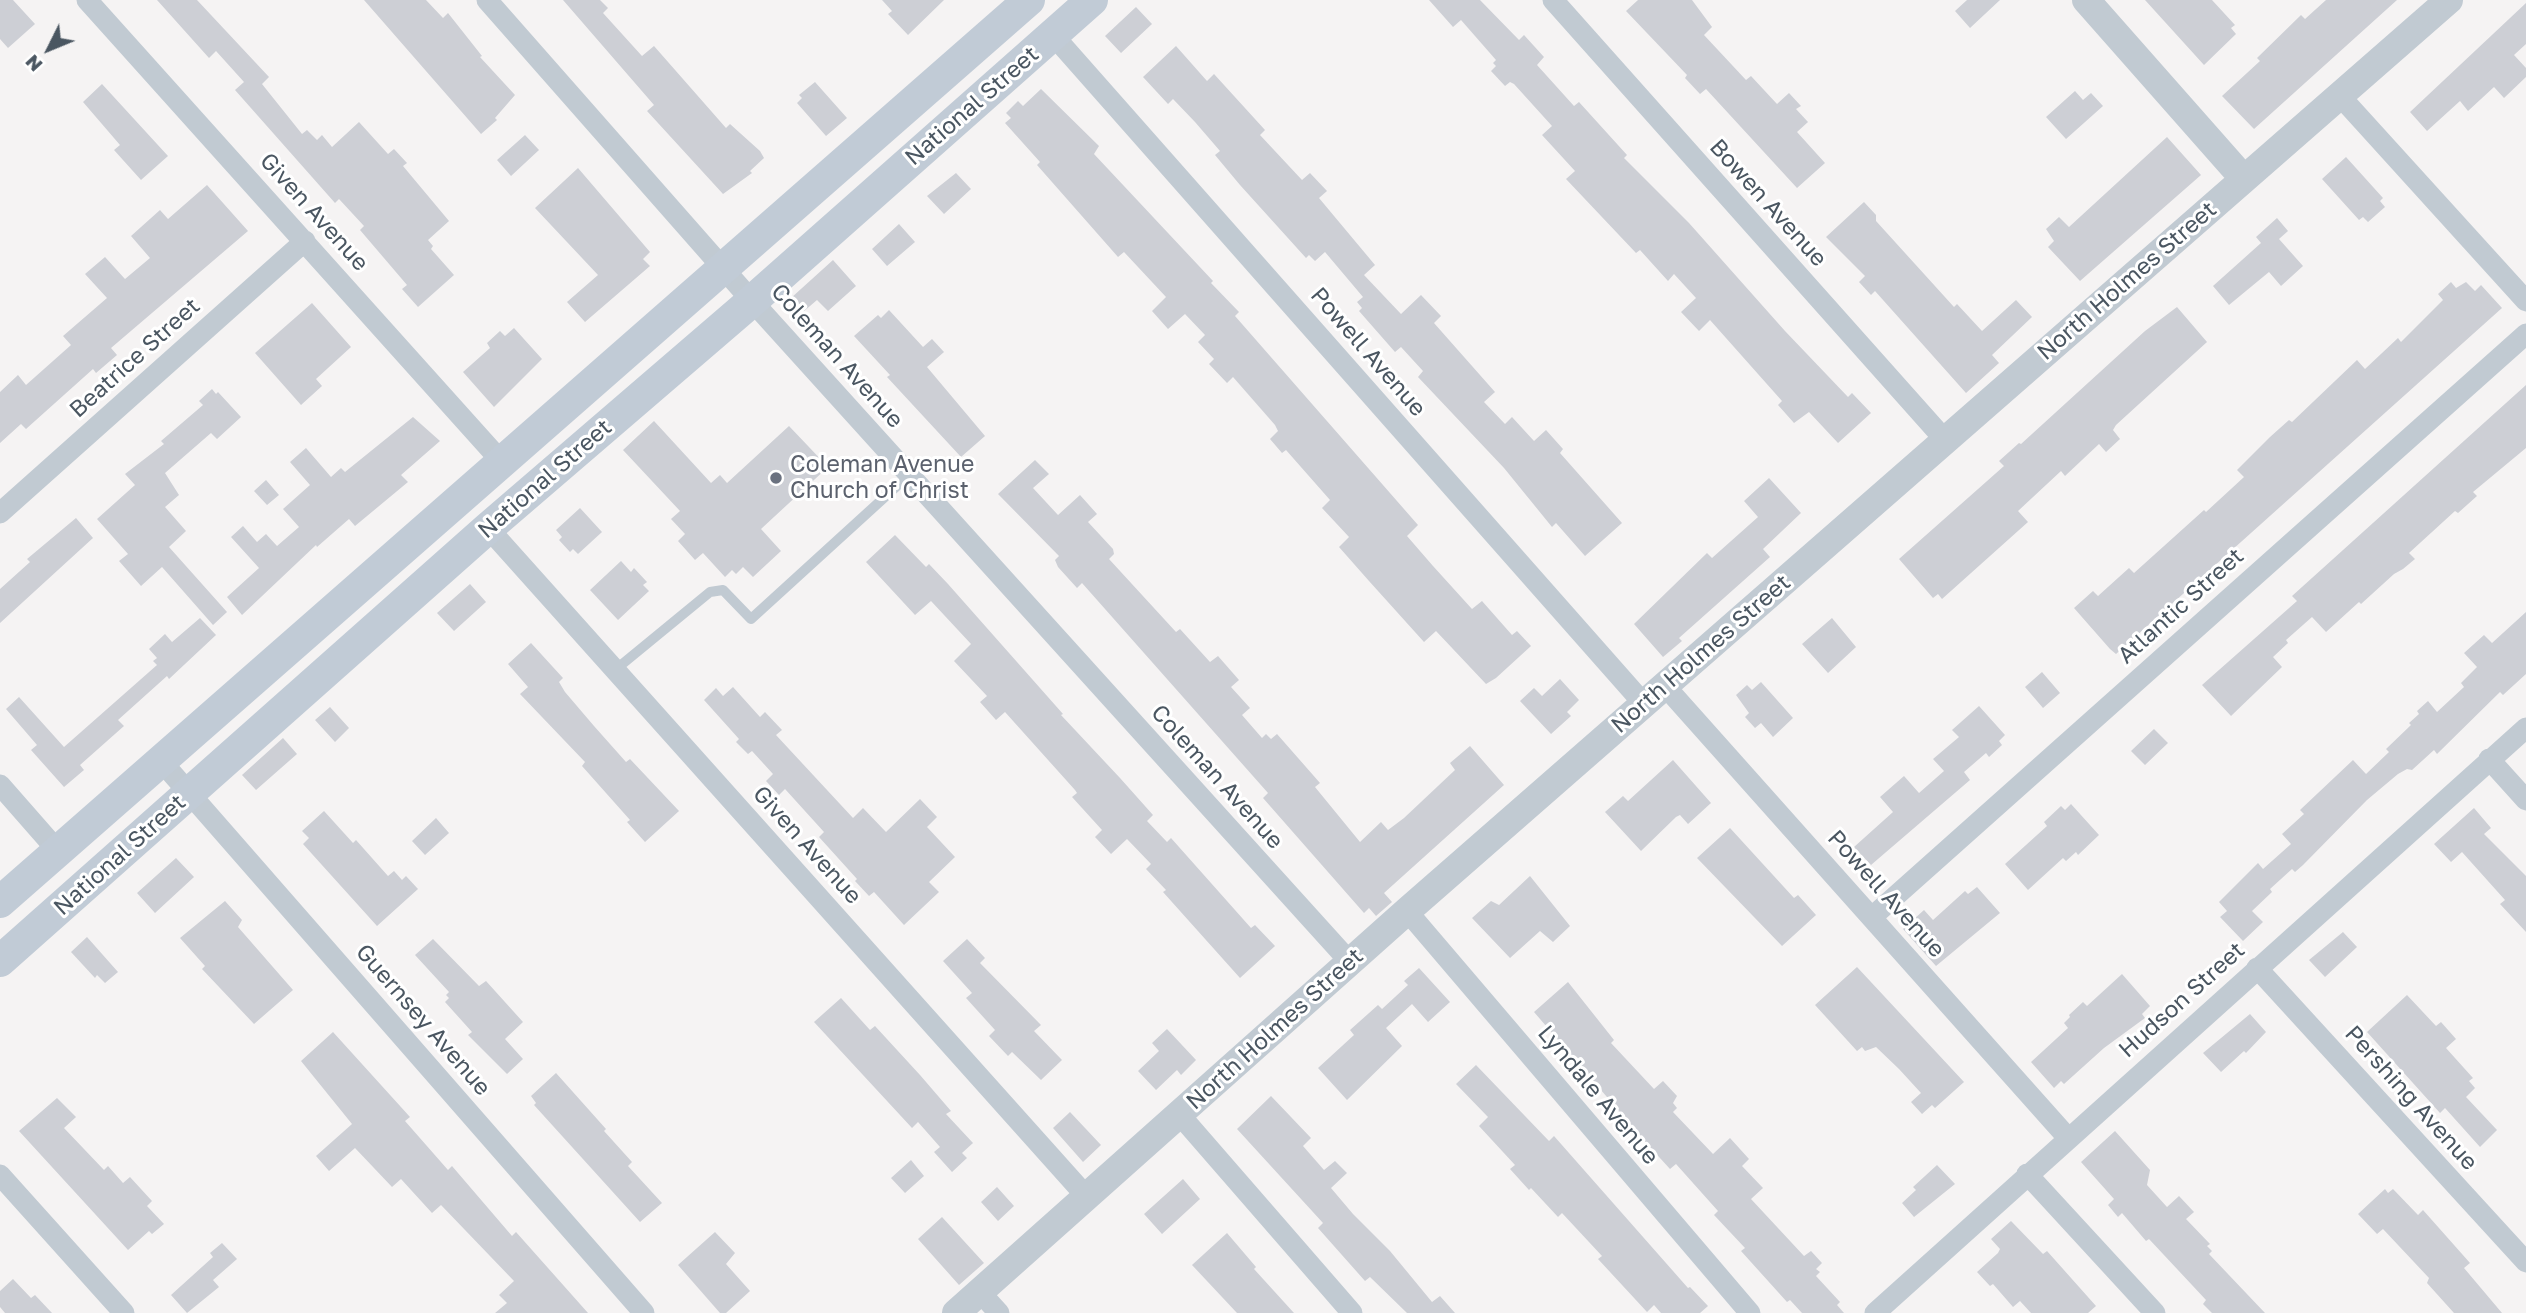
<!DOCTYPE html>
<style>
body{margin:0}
#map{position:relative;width:2526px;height:1313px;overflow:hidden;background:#f5f3f3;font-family:"Golos Text",sans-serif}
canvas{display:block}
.north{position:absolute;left:14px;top:14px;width:70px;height:70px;-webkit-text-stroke:5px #fff;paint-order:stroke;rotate:227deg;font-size:19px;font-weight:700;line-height:28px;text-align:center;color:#4a5661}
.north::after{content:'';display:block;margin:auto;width:24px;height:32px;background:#4a5661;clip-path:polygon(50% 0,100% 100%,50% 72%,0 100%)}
</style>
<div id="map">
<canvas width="2526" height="1313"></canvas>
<div class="north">N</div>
</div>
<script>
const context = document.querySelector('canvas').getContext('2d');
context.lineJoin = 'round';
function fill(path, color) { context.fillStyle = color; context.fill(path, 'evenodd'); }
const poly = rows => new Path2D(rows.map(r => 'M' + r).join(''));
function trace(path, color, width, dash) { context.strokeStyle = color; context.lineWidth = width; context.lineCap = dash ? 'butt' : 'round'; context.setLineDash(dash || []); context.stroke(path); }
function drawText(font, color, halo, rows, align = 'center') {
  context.font = font + ' "Golos Text",sans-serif'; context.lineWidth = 6; context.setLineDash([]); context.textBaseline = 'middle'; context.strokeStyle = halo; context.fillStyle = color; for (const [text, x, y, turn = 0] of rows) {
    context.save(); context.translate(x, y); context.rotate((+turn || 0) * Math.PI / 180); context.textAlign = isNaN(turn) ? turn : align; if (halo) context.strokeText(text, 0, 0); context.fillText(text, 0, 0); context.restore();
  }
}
const building = poly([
 [0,0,13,0,35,24,8,48,0,39],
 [157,0,197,0,269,77,262,84,302,134,307,130,317,140,322,135,332,147,359,122,388,154,394,149,407,163,403,166,449,221,428,240,433,246,431,249,454,275,418,307,402,289,407,285,360,230,364,226,339,199,335,203,235,90,244,82,216,51,209,58],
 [364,0,426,0,443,18,448,13,482,56,480,57,515,95,495,118,497,120,481,134],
 [563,0,600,0,608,8,603,13,642,56,654,46,726,128,730,124,760,151,764,158,750,171,752,173,723,194,647,111,654,105],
 [882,0,944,0,908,35,888,14,892,11],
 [1429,0,1480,0,1519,40,1524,35,1544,57,1537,65,1574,106,1579,102,1627,155,1624,158,1689,223,1785,331,1848,397,1852,393,1871,413,1838,443,1809,412,1794,423,1778,405,1782,401,1710,320,1699,331,1681,312,1696,298,1674,274,1668,281,1640,250,1636,253,1566,179,1575,171,1542,135,1552,126,1514,84,1510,82,1505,86,1491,71,1496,66,1493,63,1496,60,1461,20,1453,27],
 [1638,0,1692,0,1712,27,1704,35,1746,80,1751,76,1777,104,1789,93,1801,106,1796,109,1808,122,1797,132,1825,163,1797,188,1706,89,1700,94,1685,78,1687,75,1626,11],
 [1967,0,2000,0,1970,28,1955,11],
 [2145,0,2212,0,2235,25,2231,28,2236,34,2204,65],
 [2326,0,2397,0,2254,129,2222,96,2260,61,2257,58,2301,15,2305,19],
 [2526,3,2526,44,2514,55,2526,68,2526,77,2504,98,2494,87,2468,111,2460,101,2427,131,2410,112],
 [1136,7,1152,24,1121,53,1105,36],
 [1176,46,1207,81,1214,74,1265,130,1260,135,1302,180,1310,173,1327,191,1319,198,1375,265,1364,275,1401,314,1421,295,1441,316,1434,323,1495,392,1484,402,1505,424,1512,417,1534,441,1546,430,1563,449,1560,453,1622,523,1585,556,1556,523,1552,527,1504,468,1418,377,1423,371,1401,347,1395,352,1359,311,1362,308,1357,302,1363,297,1325,252,1315,261,1309,255,1306,258,1240,185,1215,155,1220,151,1195,122,1173,99,1168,104,1143,77],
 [815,82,847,118,826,136,797,103,802,98,799,95],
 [102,84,168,156,141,180,114,150,120,145,83,102],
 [1041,89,1099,146,1094,154,1213,281,1211,283,1239,312,1235,316,1418,525,1407,536,1433,566,1472,609,1482,601,1512,635,1517,631,1531,646,1496,678,1486,684,1436,631,1424,642,1369,581,1339,547,1349,537,1322,508,1330,500,1286,450,1282,453,1270,439,1278,431,1275,425,1233,377,1227,383,1209,364,1214,359,1198,342,1205,335,1185,314,1168,329,1152,311,1166,297,1124,252,1118,257,1037,165,1040,162,1005,123,1011,118,1006,113,1018,101,1023,106],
 [2075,91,2083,100,2091,93,2103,106,2066,139,2046,117],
 [525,135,539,150,511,176,497,160],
 [2167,137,2201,175,2080,281,2048,247,2054,241,2046,229,2059,217,2069,227],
 [2346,157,2383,198,2380,201,2385,207,2368,222,2363,217,2359,220,2322,179],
 [578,168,650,252,643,259,650,266,585,322,567,302,598,275,535,208],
 [956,173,971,189,944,214,927,196],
 [207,185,248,231,111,348,117,355,96,373,93,369,26,429,21,424,0,443,0,392,18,375,26,385,71,345,63,336,107,298,85,274,105,257,125,279,150,258,131,236,160,210,168,219],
 [1864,202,1876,215,1876,221,1954,307,1957,304,1982,331,2016,300,2032,317,1992,355,1999,363,1966,393,1875,291,1871,295,1859,282,1865,276,1826,237],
 [2277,218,2288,231,2279,239,2303,266,2281,286,2269,272,2229,305,2213,286,2261,243,2256,237],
 [899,224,915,242,887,266,872,249],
 [833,260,856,286,828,311,817,300,803,312,791,298],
 [2451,282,2456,288,2466,282,2475,291,2481,285,2502,308,2116,654,2110,649,2074,608,2093,591,2098,596,2129,568,2134,573,2204,510,2206,512,2244,477,2237,470,2270,437,2289,420,2292,422,2357,360,2365,369,2398,338,2401,342,2443,300,2438,294],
 [312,303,351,347,316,379,322,386,301,405,255,353],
 [2177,307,2207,342,2116,425,2113,430,2120,439,2106,452,2099,444,2065,476,2061,471,2018,511,2028,522,1942,599,1938,594,1933,598,1899,559,2004,466,1999,461,2019,443,2021,444,2145,331],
 [889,310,923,347,932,339,944,352,927,367,985,436,961,457,887,377,890,375,854,336,878,315,881,318],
 [514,328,542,359,494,407,463,372,490,348,487,343,500,331,505,336],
 [2526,385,2526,448,2473,492,2477,496,2458,513,2455,511,2409,553,2415,559,2403,569,2394,574,2361,604,2359,602,2326,632,2312,617,2286,640,2288,643,2273,657,2282,667,2231,716,2202,685,2297,601,2292,596],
 [212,389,216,394,218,392,241,417,217,439,211,433,165,473,179,495,165,507,186,531,169,547,227,612,213,625,162,567,141,586,119,561,128,554,97,519,135,485,125,474,164,444,161,441,203,405,199,401],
 [413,417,440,441,401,475,408,482,355,526,349,519,317,547,316,545,242,615,227,597,259,568,231,537,243,526,257,542,266,534,277,546,299,527,283,509,310,485,290,462,306,448,331,477,341,468,345,472],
 [654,421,711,483,720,475,727,483,789,426,828,467,761,529,781,551,753,577,743,567,736,574,732,570,725,577,703,553,695,560,678,541,685,534,671,519,680,511,623,450],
 [1035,460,1049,474,1033,488,1058,515,1080,495,1097,514,1088,522,1113,549,1114,554,1109,559,1176,632,1180,629,1210,662,1218,656,1239,680,1231,687,1250,708,1242,715,1262,738,1266,734,1271,739,1277,734,1320,783,1315,787,1360,842,1381,822,1388,830,1404,818,1455,770,1450,763,1470,746,1504,785,1384,893,1392,902,1376,916,1369,908,1364,913,1263,798,1268,793,1082,583,1077,588,1058,567,1055,560,1059,556,998,494],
 [1769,478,1801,513,1763,549,1770,557,1679,638,1682,641,1663,657,1634,624,1707,553,1712,558,1758,517,1744,501],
 [266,480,279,495,267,505,254,491],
 [580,508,602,532,578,554,573,549,570,552,559,540,562,537,556,530],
 [76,518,93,538,0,623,0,589,30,562,27,559],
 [895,535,926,567,929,564,948,584,1063,714,1061,715,1120,778,1153,815,1147,821,1167,842,1171,838,1251,928,1255,925,1275,946,1240,978,1163,892,1166,890,1146,869,1151,864,1127,839,1111,854,1095,837,1102,830,1072,797,1077,793,1075,790,1005,712,996,720,980,702,987,696,954,661,971,644,931,601,915,615,866,562],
 [621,561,631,572,634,568,647,582,643,585,649,591,618,620,590,590],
 [470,584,486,602,454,631,437,613],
 [2526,612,2526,674,2503,695,2500,692,2437,754,2434,750,2412,770,2407,769,2398,774,2367,800,2303,865,2295,872,2292,869,2270,889,2272,892,2252,911,2263,922,2243,941,2220,917,2227,911,2219,902,2258,863,2263,869,2291,844,2282,834,2304,814,2300,810,2353,760,2366,774,2389,752,2386,749,2411,725,2409,723,2419,714,2417,711,2428,701,2437,712,2464,687,2461,683,2477,667,2464,653,2484,635,2492,643],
 [200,618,216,635,169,679,167,676,118,720,124,726,80,765,84,770,64,787,31,750,37,745,6,709,19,697,64,747,157,665,153,661,157,658,149,649,165,634,172,642],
 [1832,618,1856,647,1828,673,1802,644],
 [531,643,563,678,559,682,565,692,594,726,626,762,630,759,679,811,645,842,627,822,630,820,582,766,585,762,520,694,528,687,508,664],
 [2042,672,2060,693,2043,708,2025,687],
 [1560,679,1579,700,1567,712,1571,716,1551,734,1520,701,1534,688,1542,696],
 [1761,682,1793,718,1773,737,1761,723,1755,728,1745,717,1749,713,1736,695,1747,685,1752,690],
 [733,687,760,717,765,712,782,730,776,735,853,818,863,808,886,832,920,799,937,817,927,827,955,857,929,882,939,892,904,925,874,892,869,896,855,881,857,879,819,837,824,832,785,789,779,795,766,781,773,774,752,751,748,754,736,742,739,739,704,700,716,688,723,696],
 [1979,706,2005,735,1999,741,2002,745,1989,757,1986,753,1964,772,1970,780,1871,865,1854,847,1893,812,1880,797,1904,776,1919,793,1944,771,1933,759,1959,737,1952,730],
 [330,707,349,728,335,742,315,720],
 [2154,729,2168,743,2145,765,2131,751],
 [283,738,297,754,256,790,242,775],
 [1673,760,1711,803,1688,824,1680,815,1676,817,1641,851,1605,812,1623,796,1628,801],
 [2071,804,2099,835,2078,855,2076,852,2066,861,2063,858,2028,890,2005,864,2047,826,2044,822,2061,806,2065,810],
 [2474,808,2491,828,2484,834,2526,876,2526,932,2500,904,2505,900,2462,852,2451,862,2434,844],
 [324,811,353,843,356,840,388,876,394,871,402,880,406,876,418,889,377,926,303,844,309,838,302,831],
 [436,818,449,833,425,855,412,841],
 [1730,828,1794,898,1798,895,1816,915,1782,946,1697,858],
 [176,858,194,877,155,913,137,893],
 [1530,876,1570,926,1553,942,1540,931,1510,958,1472,918,1491,901,1499,905],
 [1977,887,2000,913,1936,966,1903,929,1924,910,1933,920,1965,891,1968,894],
 [225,901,242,920,238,927,293,990,254,1024,202,969,205,966,180,938],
 [2343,932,2357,947,2325,977,2309,960],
 [87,937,118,972,105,983,97,975,95,978,71,952],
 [433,939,479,986,486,981,523,1022,505,1039,523,1059,507,1074,468,1035,472,1032,445,1002,449,998,446,995,449,992,415,955],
 [967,939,985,958,980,963,1041,1025,1034,1031,1062,1060,1041,1080,1012,1052,1008,1056,989,1036,995,1030,966,998,972,993,943,961],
 [1857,967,1964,1082,1935,1108,1932,1105,1922,1114,1911,1102,1921,1093,1899,1069,1876,1047,1865,1051,1862,1047,1857,1051,1815,1005],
 [1419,968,1450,1002,1428,1022,1412,1004,1386,1028,1402,1046,1347,1100,1318,1068,1354,1035,1350,1030,1378,1005,1382,1009,1408,985,1404,981],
 [2122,974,2150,1006,2142,1014,2145,1018,2104,1048,2064,1084,2061,1081,2054,1088,2031,1062,2068,1028,2064,1023,2070,1017,2069,1015,2083,1002,2087,1006],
 [1568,982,1614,1040,1611,1043,1654,1089,1663,1081,1677,1096,1673,1103,1677,1108,1673,1112,1713,1154,1730,1138,1749,1159,1742,1166,1763,1188,1751,1199,1804,1256,1811,1251,1822,1263,1816,1269,1820,1272,1816,1276,1840,1302,1837,1305,1844,1313,1802,1313,1790,1300,1787,1302,1741,1251,1745,1248,1714,1215,1718,1211,1676,1164,1670,1169,1649,1146,1534,1012],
 [2407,995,2436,1026,2441,1022,2456,1039,2446,1048,2473,1078,2469,1081,2475,1088,2466,1097,2497,1130,2480,1147,2445,1108,2440,1113,2367,1032],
 [841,998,870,1030,875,1026,920,1075,951,1111,946,1114,973,1143,962,1153,967,1158,952,1172,934,1152,940,1147,918,1122,912,1128,814,1022],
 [2250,1014,2266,1032,2246,1053,2244,1051,2221,1072,2203,1053],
 [1167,1029,1196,1060,1181,1075,1177,1070,1156,1090,1138,1071,1159,1051,1152,1043],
 [333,1032,410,1117,405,1121,448,1170,452,1166,512,1236,516,1232,588,1313,495,1313,507,1303,499,1295,514,1281,441,1205,432,1213,401,1179,392,1187,355,1148,329,1171,316,1156,352,1124,301,1061],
 [1476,1065,1549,1141,1554,1136,1688,1288,1690,1287,1708,1306,1700,1313,1661,1313,1654,1305,1647,1312,1598,1259,1602,1256,1562,1213,1558,1217,1531,1188,1529,1190,1510,1169,1515,1165,1479,1126,1488,1117,1456,1084],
 [556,1073,606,1129,604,1131,632,1162,628,1166,662,1203,640,1222,534,1105,536,1103,531,1096],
 [1271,1096,1311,1138,1303,1146,1324,1170,1335,1161,1347,1173,1331,1188,1353,1214,1390,1251,1432,1302,1440,1296,1455,1313,1407,1313,1370,1277,1365,1281,1318,1228,1323,1223,1237,1129],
 [57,1098,76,1117,64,1128,104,1170,108,1166,123,1183,130,1177,152,1201,147,1206,164,1224,152,1234,149,1231,128,1250,19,1131],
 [1070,1112,1101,1145,1083,1162,1053,1128],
 [2115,1131,2150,1170,2147,1185,2167,1207,2179,1196,2194,1212,2186,1219,2210,1244,2207,1246,2212,1251,2209,1254,2265,1313,2212,1313,2203,1304,2206,1300,2149,1239,2146,1241,2122,1213,2118,1217,2108,1205,2114,1199,2081,1162],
 [911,1160,924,1176,905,1193,891,1178],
 [1937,1165,1955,1184,1914,1217,1902,1203,1916,1190,1913,1187],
 [1183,1179,1200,1199,1162,1234,1144,1214],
 [997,1187,1014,1206,998,1221,981,1202],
 [2385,1189,2388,1193,2393,1189,2418,1215,2423,1210,2470,1263,2464,1268,2502,1313,2454,1313,2427,1283,2429,1278,2383,1229,2377,1234,2358,1214],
 [942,1217,984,1263,959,1285,918,1239],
 [2011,1221,2043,1254,2047,1251,2096,1306,2088,1313,2031,1313,2020,1301,2013,1307,1993,1284,1990,1286,1977,1272,1998,1253,2000,1249,1991,1239],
 [715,1232,735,1253,726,1264,750,1291,726,1313,720,1313,678,1265],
 [1227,1233,1256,1267,1254,1269,1294,1313,1237,1313,1192,1265],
 [222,1243,237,1259,213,1280,219,1287,187,1313,171,1295,213,1257,210,1253],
 [13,1279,31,1298,35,1295,52,1313,5,1313,0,1307,0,1291]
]);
const service = poly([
 [615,670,710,592,723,590,751,619,909,475]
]);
const minor = poly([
 [87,0,501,461],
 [487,0,752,301,1350,962],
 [1553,0,1945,440],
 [1053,35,1644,704],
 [2340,96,2526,301],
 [0,513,305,241],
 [488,528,1086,1196],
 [1665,686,2068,1138],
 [2489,759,2526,800],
 [162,762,644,1313],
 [0,785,57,850],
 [1407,911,1750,1313],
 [1872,917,2526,334],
 [2257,968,2526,1262],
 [1179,1114,1352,1313],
 [2027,1174,2155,1313],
 [0,1175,124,1313],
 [979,1291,999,1313],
 [1875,1313,2526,728]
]);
const tertiary = poly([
 [2086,0,2244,179],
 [956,1313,1407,911,2449,0]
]);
const secondary = poly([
 [0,902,1029,0],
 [0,961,488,528,752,301,1092,0]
]);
const markers = [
 [776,478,7,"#6b7280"]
];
const streetNames = [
 ["National Street",972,106,-41],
 ["Bowen Avenue",1768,203,48],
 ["Given Avenue",314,212,48],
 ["North Holmes Street",2127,281,-41],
 ["Powell Avenue",1368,352,49],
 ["Coleman Avenue",837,356,48],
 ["Beatrice Street",135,358,-42],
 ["National Street",545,479,-41],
 ["Atlantic Street",2181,606,-42],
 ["North Holmes Street",1701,654,-41],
 ["Coleman Avenue",1217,777,48],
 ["Given Avenue",807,845,48],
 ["National Street",120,855,-42],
 ["Powell Avenue",1886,894,48],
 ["Hudson Street",2182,1000,-42],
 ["Guernsey Avenue",423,1020,49],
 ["North Holmes Street",1275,1029,-42],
 ["Lyndale Avenue",1598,1095,50],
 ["Pershing Avenue",2411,1098,48]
];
const worshipNames = [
 ["Coleman Avenue",790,465],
 ["Church of Christ",790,491]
];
fill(building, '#cdcfd5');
trace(service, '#c1cad2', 10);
trace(minor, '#c1cad2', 21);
trace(tertiary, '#c1cad2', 28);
trace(secondary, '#c1cbd6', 32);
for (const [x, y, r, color] of markers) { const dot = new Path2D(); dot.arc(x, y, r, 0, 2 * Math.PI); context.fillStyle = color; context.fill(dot); trace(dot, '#fff', 2.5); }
drawText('23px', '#4a5661', '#fff', streetNames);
drawText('23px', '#5b616d', '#fff', worshipNames, 'left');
</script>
